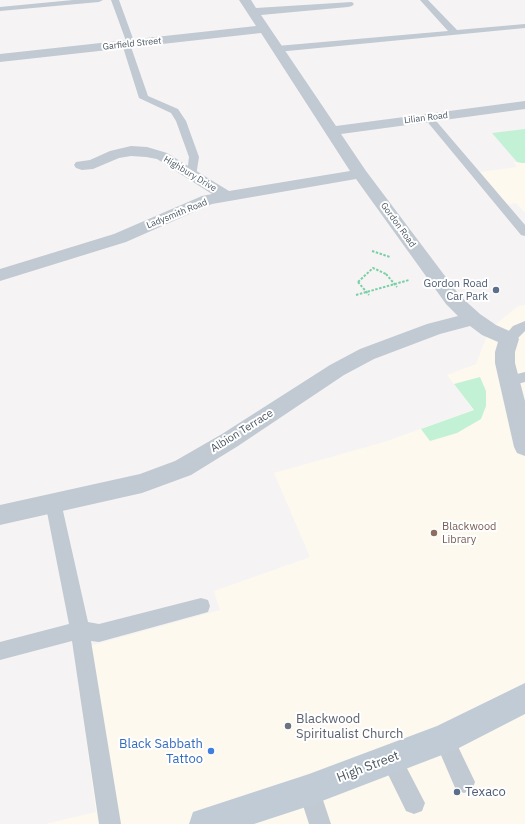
<!DOCTYPE html>
<style>
body{margin:0}
canvas{display:block;background:#f5f3f3}
</style>
<canvas width="525" height="824"></canvas>
<script>
const context = document.querySelector('canvas').getContext('2d');
context.lineJoin = 'round';
function fill(path, color) { context.fillStyle = color; context.fill(path, 'evenodd'); }
const poly = rows => new Path2D(rows.map(r => 'M' + r).join(''));
function trace(path, color, width, dash) { context.strokeStyle = color; context.lineWidth = width; context.lineCap = dash ? 'butt' : 'round'; context.setLineDash(dash || []); context.stroke(path); }
function drawText(font, color, halo, rows, align = 'center') {
  context.font = font + ' "IBM Plex Sans",sans-serif'; context.lineWidth = 4; context.setLineDash([]); context.textBaseline = 'middle'; context.strokeStyle = halo; context.fillStyle = color; for (const [text, x, y, turn = 0] of rows) {
    context.save(); context.translate(x, y); context.rotate((+turn || 0) * Math.PI / 180); context.textAlign = isNaN(turn) ? turn : align; if (halo) context.strokeText(text, 0, 0); context.fillText(text, 0, 0); context.restore();
  }
}
const commercial = poly([
 [513,162,525,163,525,213,516,203,507,205,480,172,517,167],
 [525,305,525,824,45,824,96,812,73,643,93,645,220,610,214,591,310,557,274,473,384,442,473,410,447,375,476,364,489,330,518,306]
]);
const green = poly([
 [525,129,525,163,522,163,517,162,492,133],
 [480,377,486,391,486,406,481,419,457,433,430,441,421,429,474,410,454,384]
]);
const path = poly([
 [372,251,390,257],
 [358,282,373,268,386,274],
 [356,295,409,280]
]);
const service = poly([
 [73,0,103,0,99,2,0,11,0,7,73,0],
 [111,0,119,0,135,44,131,47,148,96,178,109,186,121,199,157,196,176,188,176,187,174,189,157,176,121,171,113,139,98,122,44,126,41,111,0],
 [420,0,428,0,457,30,525,24,525,28,277,52,273,49,277,46,448,31,420,0],
 [428,114,431,115,525,225,525,236,521,235,425,119,423,117,428,114],
 [525,321,525,331,514,342,504,342,502,339,513,326,525,321],
 [525,372,525,382,510,386,505,385,503,381,505,377,525,372],
 [53,495,59,497,61,502,88,622,99,624,201,598,208,600,210,606,208,612,201,614,99,642,91,641,121,824,99,824,72,641,0,660,0,642,69,624,45,502,47,497,53,495],
 [444,729,451,732,475,782,472,790,464,793,456,790,434,739,437,732,444,729],
 [391,747,398,751,425,803,422,811,414,814,406,811,380,758,384,751,391,747],
 [309,779,317,782,331,824,309,824,298,790,301,782,309,779]
]);
const minor = poly([
 [239,0,251,0,256,8,352,2,354,4,352,6,348,7,261,15,336,126,525,101,525,109,341,134,366,171,460,296,480,314,496,325,516,334,519,339,515,352,515,363,525,401,525,456,517,453,514,447,495,363,495,352,498,342,482,335,470,326,440,334,374,359,344,375,238,446,191,475,142,493,0,525,0,505,140,474,175,461,222,434,330,365,360,349,427,324,458,316,446,304,356,179,212,204,126,242,0,281,0,269,114,234,202,196,212,194,157,159,146,157,131,156,119,158,93,169,82,170,76,168,74,165,76,162,90,160,110,151,131,146,147,147,167,153,229,191,350,171,261,33,0,62,0,54,256,26,239,0]
]);
const secondary = poly([
 [525,683,525,714,455,750,309,806,254,824,189,824,193,812,309,774,437,726,525,683]
]);
const pathBridge = poly([
 [386,274,397,287],
 [358,282,369,295]
]);
const markers = [
 [496,290,4,"#5c6f8a"],
 [434,533,4,"#8d6e63"],
 [288,726,4,"#6b7280"],
 [211,751,4,"#3f7fe0"],
 [457,792,4,"#5c6f8a"]
];
const farStreetnames = [
 ["Garfield Street",132,44,-6],
 ["Lilian Road",426,118,-7],
 ["Highbury Drive",190,174,31],
 ["Ladysmith Road",177,214,-22],
 ["Gordon Road",398,225,54]
];
const serviceNames = [
 ["Gordon Road",488,284],
 ["Car Park",488,297]
];
const streetNames = [
 ["Albion Terrace",242,431,-32]
];
const educationNames = [
 ["Blackwood",442,527],
 ["Library",442,540]
];
const nearWorshipnames = [
 ["Blackwood",296,719],
 ["Spiritualist Church",296,734]
];
const nearShopnames = [
 ["Black Sabbath",203,744],
 ["Tattoo",203,759]
];
const nearStreetnames = [
 ["High Street",368,767,-21]
];
const nearServicenames = [
 ["Texaco",465,792]
];
fill(commercial, '#fdf9ef');
fill(green, '#c3f1d5');
trace(path, '#7ad0a6', 2, [2.5, 1.5]);
fill(service, '#c1cad2');
fill(minor, '#c1cad2');
fill(secondary, '#c1cbd6');
trace(pathBridge, '#7ad0a6', 2, [2.5, 1.5]);
for (const [x, y, r, color] of markers) { const dot = new Path2D(); dot.arc(x, y, r, 0, 2 * Math.PI); context.fillStyle = color; context.fill(dot); trace(dot, '#fff', 1.5); }
drawText('9px', '#4a5661', '#fff', farStreetnames);
drawText('11px', '#4e5e75', '#fff', serviceNames, 'right');
drawText('11px', '#4a5661', '#fff', streetNames);
drawText('11px', '#785e54', '#fff', educationNames, 'left');
drawText('13px', '#5b616d', '#fff', nearWorshipnames, 'left');
drawText('13px', '#366cbe', '#fff', nearShopnames, 'right');
drawText('13px', '#4a5661', '#fff', nearStreetnames);
drawText('13px', '#4e5e75', '#fff', nearServicenames, 'left');
</script>
